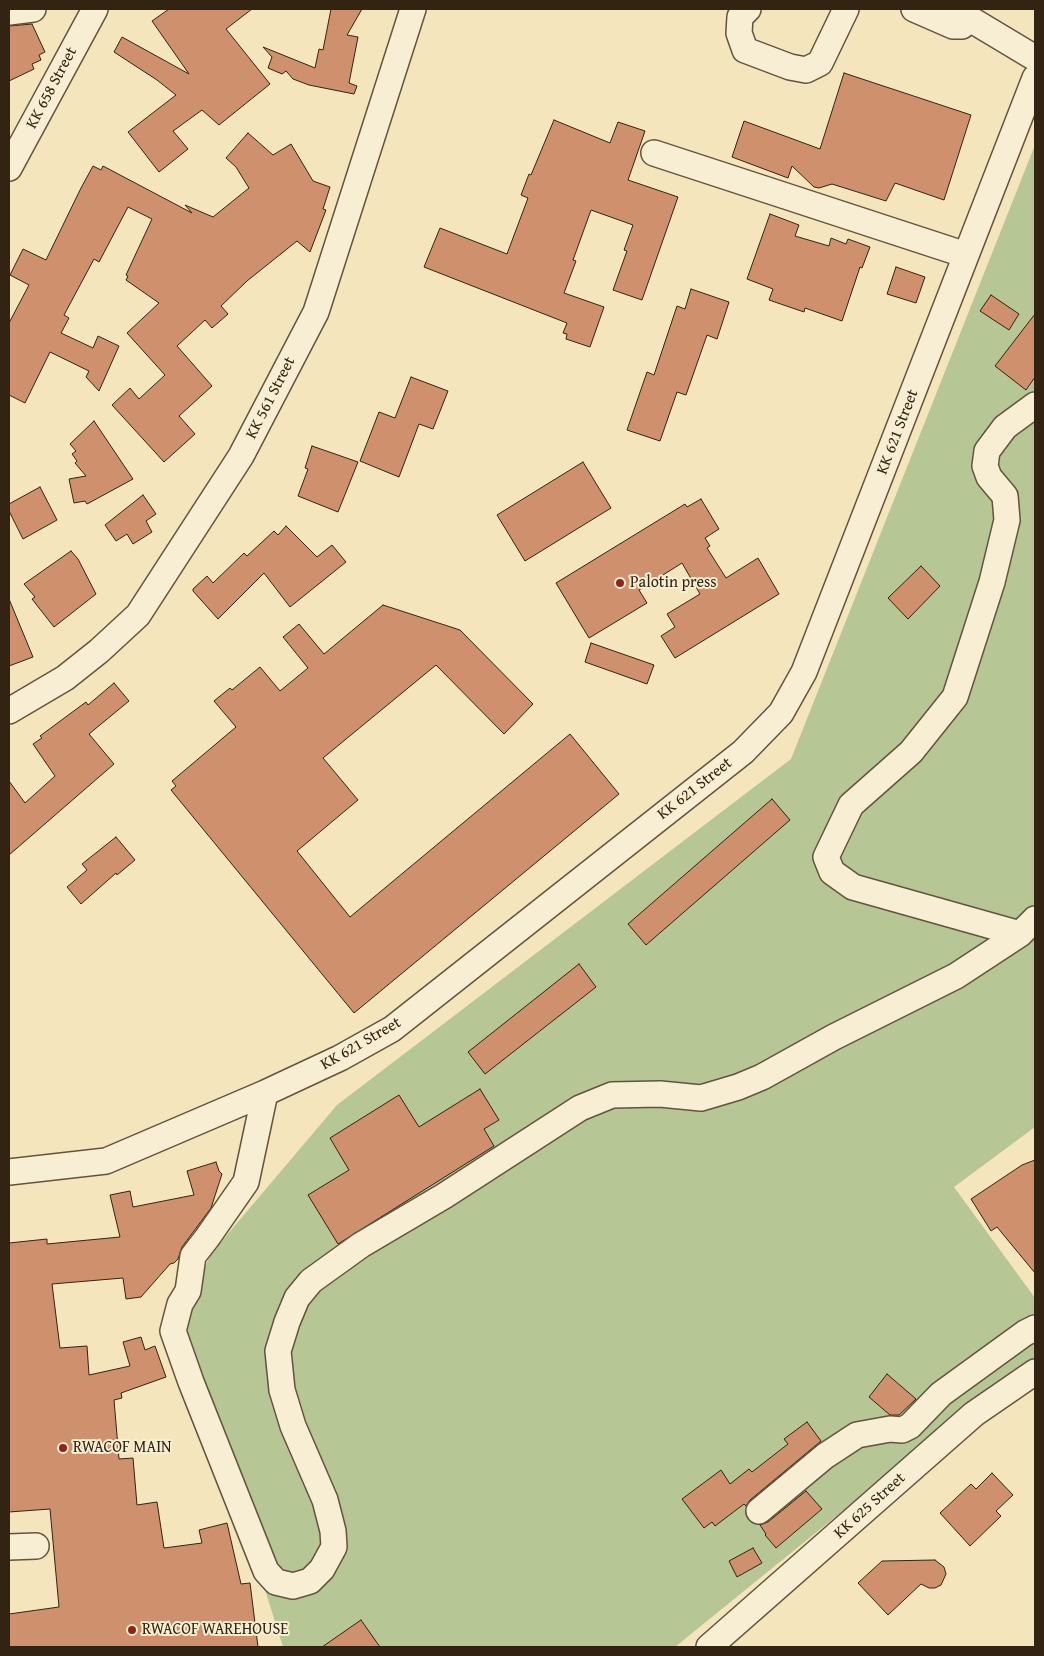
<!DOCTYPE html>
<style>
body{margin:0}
#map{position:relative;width:1044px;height:1656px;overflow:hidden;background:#f5e5bc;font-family:"Gentium Book Plus",serif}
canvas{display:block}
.frame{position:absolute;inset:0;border:10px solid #322312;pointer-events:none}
</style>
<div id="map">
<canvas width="1044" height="1656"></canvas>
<div class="frame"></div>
</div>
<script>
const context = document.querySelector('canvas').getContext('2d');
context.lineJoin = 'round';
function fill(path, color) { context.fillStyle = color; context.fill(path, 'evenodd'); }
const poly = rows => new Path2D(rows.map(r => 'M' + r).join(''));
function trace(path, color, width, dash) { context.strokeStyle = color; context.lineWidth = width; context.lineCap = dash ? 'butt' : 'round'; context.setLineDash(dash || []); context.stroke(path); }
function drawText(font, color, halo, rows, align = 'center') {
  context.font = font + ' "Gentium Book Plus",serif'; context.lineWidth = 4; context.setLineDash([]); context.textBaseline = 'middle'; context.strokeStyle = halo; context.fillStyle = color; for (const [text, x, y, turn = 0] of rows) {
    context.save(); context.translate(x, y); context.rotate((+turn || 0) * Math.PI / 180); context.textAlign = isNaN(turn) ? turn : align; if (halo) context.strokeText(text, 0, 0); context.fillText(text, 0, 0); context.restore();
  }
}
const green = poly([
 [1035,145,1035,1127,954,1187,1035,1298,1035,1363,956,1419,675,1647,283,1647,182,1326,210,1255,337,1105,791,759]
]);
const building = poly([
 [169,9,252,9,226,29,270,84,219,125,202,110,173,131,188,149,159,172,128,132,176,95,157,80,114,52,122,37,189,74,152,21,169,9],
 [331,9,362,9,347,35,358,37,349,83,357,86,354,94,309,85,293,79,286,71,282,74,268,68,272,57,263,47,315,68,319,49,323,50,331,9],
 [32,24,45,52,39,55,41,60,32,64,34,69,9,81,9,26,32,24],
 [844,73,971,115,944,200,895,183,886,201,832,184,819,188,814,187,792,166,788,178,732,157,744,121,820,149,844,73],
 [554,120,610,143,618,122,645,131,628,180,678,197,642,300,613,290,627,251,624,250,633,225,591,210,573,260,576,261,564,293,604,307,590,347,566,339,567,334,563,333,567,323,424,267,440,228,507,254,528,198,521,195,529,174,531,175,554,120],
 [248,133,273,155,291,144,313,181,330,187,323,209,326,210,310,252,297,241,247,281,221,306,228,314,212,328,205,320,177,346,212,386,179,416,195,434,164,462,112,405,130,388,139,399,165,375,127,333,159,303,126,280,128,276,126,275,152,219,128,207,99,262,94,259,64,315,69,318,61,333,93,348,98,336,119,346,99,391,86,377,89,371,50,352,25,403,9,395,9,323,29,285,10,275,23,249,46,260,81,188,93,166,101,170,103,166,192,213,185,205,213,217,249,188,236,167,226,158,248,133],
 [770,214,799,225,795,236,829,246,831,238,846,244,848,239,870,247,862,268,860,267,842,321,805,308,804,312,769,300,773,289,747,279,770,214],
 [896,267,925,277,916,303,887,294,896,267],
 [691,289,729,302,717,339,707,335,686,395,677,392,660,441,627,430,647,372,654,375,677,306,685,309,691,289],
 [991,295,1019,314,1009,330,980,311,991,295],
 [1035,314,1035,377,1026,390,995,366,1035,314],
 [411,377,448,391,433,429,419,424,399,477,360,461,379,412,395,418,411,377],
 [94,421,133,479,87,504,85,501,74,503,69,479,86,476,75,463,77,461,72,454,76,451,70,444,94,421],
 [312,446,358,462,338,512,298,496,308,469,305,468,312,446],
 [583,462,611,508,525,561,497,515,583,462],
 [40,487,57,520,23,539,9,511,9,504,40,487],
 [143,495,156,514,146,521,152,532,133,544,127,534,116,541,105,525,143,495],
 [701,499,719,529,705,538,710,546,707,548,726,578,758,558,779,594,675,658,661,636,675,627,667,614,700,594,682,563,639,590,647,603,589,638,556,583,685,504,687,507,701,499],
 [286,526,317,557,332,545,346,562,290,607,264,573,218,619,193,591,193,589,207,576,213,583,244,553,247,556,274,531,278,535,286,526],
 [71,551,78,559,96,594,54,627,32,599,35,597,24,584,71,551],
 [921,566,940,586,908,619,888,598,921,566],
 [9,599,33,657,9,666,9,599],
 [383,605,460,630,533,704,504,734,436,665,323,758,358,800,297,851,350,917,570,734,619,794,354,1013,171,790,176,786,172,781,236,727,214,701,230,688,232,690,260,667,280,691,308,668,283,637,299,624,324,654,383,605],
 [591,643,654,665,647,684,585,662,591,643],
 [114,683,129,701,89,734,114,764,9,855,9,781,25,803,55,776,33,744,42,738,40,736,86,702,88,705,114,683],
 [772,799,790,820,646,945,628,924,772,799],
 [116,837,135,860,117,875,116,873,81,904,67,887,87,870,82,864,116,837],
 [579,964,596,987,485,1074,468,1052,579,964],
 [480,1089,499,1120,484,1129,494,1146,338,1244,308,1195,349,1170,330,1138,399,1095,419,1127,480,1089],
 [1035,1160,1035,1273,997,1227,991,1231,971,1199,1022,1165,1035,1160],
 [216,1162,219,1171,222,1174,211,1208,182,1247,178,1259,174,1263,170,1264,141,1297,126,1299,123,1278,52,1284,60,1348,87,1346,89,1375,130,1366,123,1342,141,1337,145,1350,155,1346,166,1377,121,1393,122,1398,114,1400,119,1459,133,1458,137,1505,157,1502,164,1548,202,1543,199,1530,227,1523,241,1584,250,1583,258,1647,9,1647,9,1614,59,1607,50,1509,9,1512,9,1243,47,1239,47,1244,120,1237,110,1195,130,1191,133,1207,194,1195,187,1171,216,1162],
 [887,1374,916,1399,899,1415,890,1415,869,1397,887,1374],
 [807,1422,821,1441,750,1500,746,1506,744,1504,715,1526,712,1522,704,1528,682,1499,721,1470,730,1484,749,1469,752,1472,788,1444,784,1439,807,1422],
 [992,1473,1013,1495,996,1511,1001,1516,970,1546,940,1513,971,1484,976,1489,992,1473],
 [806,1491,822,1509,776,1548,765,1535,766,1534,760,1525,768,1522,806,1491],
 [753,1548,762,1563,737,1577,729,1561,753,1548],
 [935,1560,944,1567,946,1574,941,1585,935,1588,929,1588,921,1584,888,1615,858,1583,882,1561,935,1560],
 [361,1620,380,1647,322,1647,361,1620]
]);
const minor = poly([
 [748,9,740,17,739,33,745,50,790,67,806,70,820,63,846,9],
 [914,9,953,26,962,26,964,24],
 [948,9,970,19,1035,58],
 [9,12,33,9],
 [654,153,966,255],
 [9,168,95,9],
 [9,711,65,678,99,651,138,615,241,456,316,312,413,9],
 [1020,934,853,887,832,872,826,857,851,805,911,752,955,697,992,582,1007,520,1005,496,989,477,985,466,987,451,1005,427,1035,405],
 [265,1093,246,1182,207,1238,193,1256,188,1291,180,1304,173,1331,191,1382,266,1571,276,1582,293,1586,310,1581,322,1569,334,1547,333,1531,325,1500,293,1426,282,1390,278,1351,287,1322,297,1298,311,1281,361,1245,444,1196,580,1108,612,1095,660,1094,701,1098,738,1087,762,1077,834,1037,956,976,1020,934,1035,919],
 [9,1172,106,1161,265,1093,340,1058,392,1029,743,752,781,713,804,672,1035,78],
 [759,1511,825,1456,857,1435,890,1429,902,1430,910,1426,941,1394,1025,1333,1035,1328],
 [9,1547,36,1546],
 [709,1647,974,1414,1035,1372]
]);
const markers = [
 [620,583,5,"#8f2418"],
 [63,1448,5,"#8f2418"],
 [132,1630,5,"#8f2418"]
];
const streetNames = [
 ["KK 658 Street",52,88,-62],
 ["KK 561 Street",271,398,-63],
 ["KK 621 Street",898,432,-69],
 ["KK 621 Street",695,789,-38],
 ["KK 621 Street",361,1044,-30],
 ["KK 625 Street",870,1506,-42]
];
const poiNames = [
 ["Palotin press",630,583],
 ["RWACOF MAIN",73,1448],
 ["RWACOF WAREHOUSE",142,1630]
];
fill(green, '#b6c694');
fill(building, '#cf906d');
trace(building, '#322312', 1);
trace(minor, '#63543c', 28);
trace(minor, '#f8eed3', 25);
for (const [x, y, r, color] of markers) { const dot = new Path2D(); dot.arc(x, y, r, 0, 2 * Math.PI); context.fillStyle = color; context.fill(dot); trace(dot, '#f8eed3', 2); }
drawText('16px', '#322312', '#f8eed3', streetNames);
drawText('16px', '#322312', '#f8eed3', poiNames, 'left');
</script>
